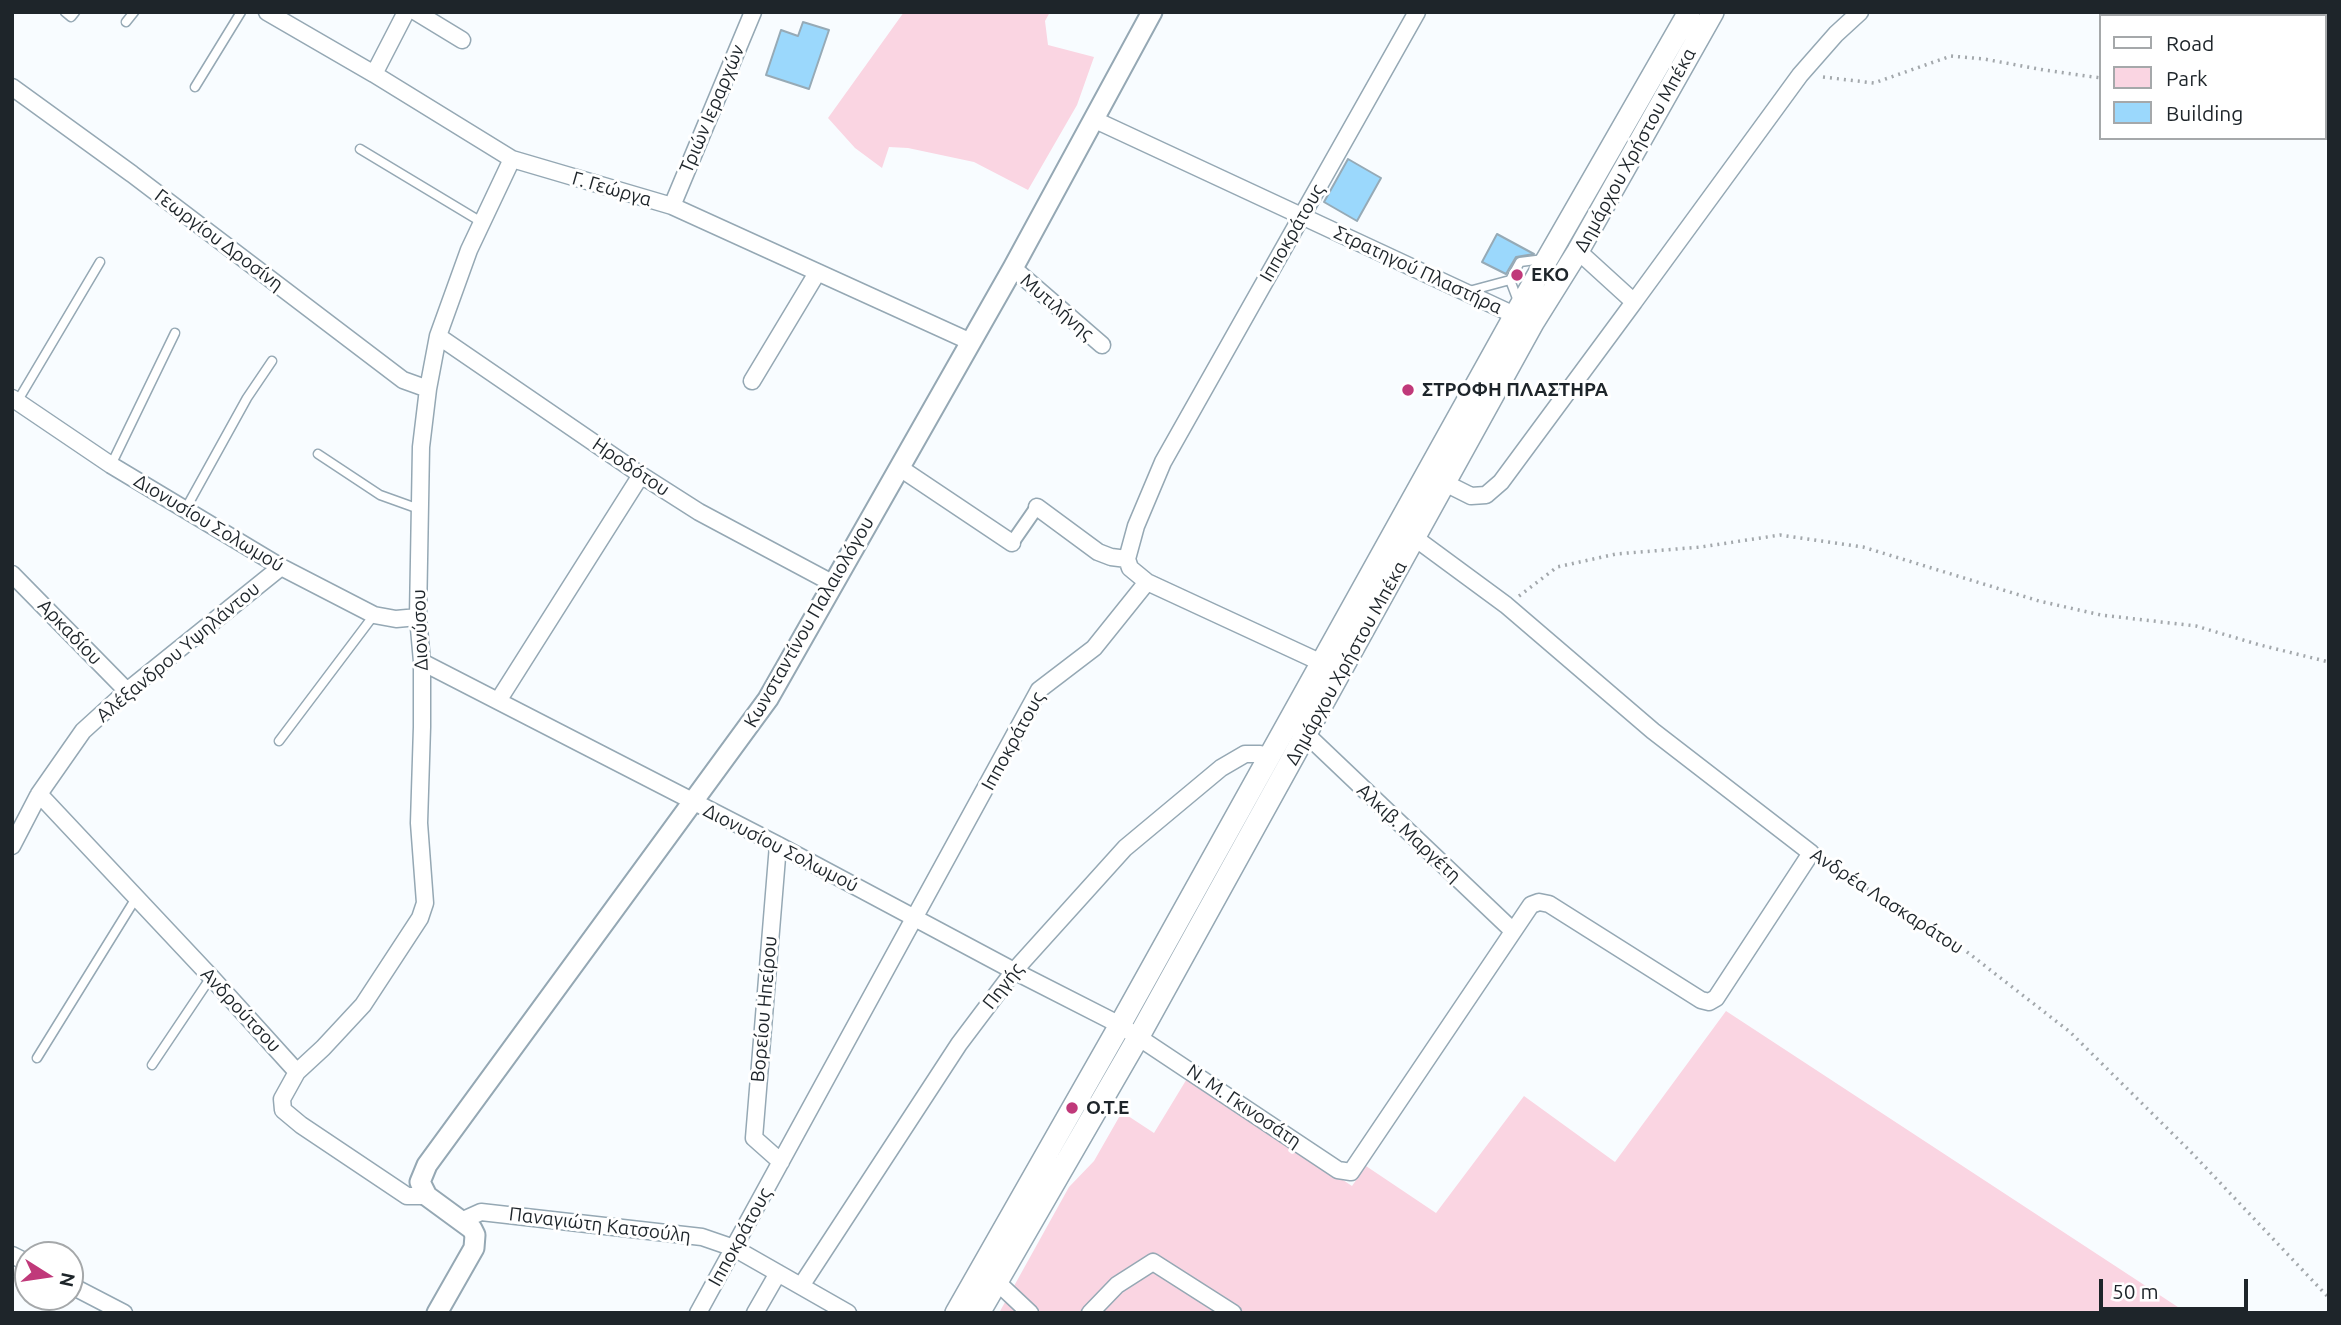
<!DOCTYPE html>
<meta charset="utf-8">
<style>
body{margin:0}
#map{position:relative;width:2341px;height:1325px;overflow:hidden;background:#f8fcff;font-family:Ubuntu,sans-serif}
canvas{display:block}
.frame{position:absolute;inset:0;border:14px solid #1e252a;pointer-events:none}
.legend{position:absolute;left:2099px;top:14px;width:228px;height:126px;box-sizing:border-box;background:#fff;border:2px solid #a5a8aa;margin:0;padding:9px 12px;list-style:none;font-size:21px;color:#1e252a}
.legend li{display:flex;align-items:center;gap:14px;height:35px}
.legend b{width:35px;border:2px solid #a5a8aa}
.north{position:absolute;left:14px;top:1241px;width:70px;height:70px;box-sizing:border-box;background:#fff;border:2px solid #a5a8aa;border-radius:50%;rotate:102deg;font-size:19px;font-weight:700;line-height:28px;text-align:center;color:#1e252a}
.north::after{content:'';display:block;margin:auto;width:24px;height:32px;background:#c0397a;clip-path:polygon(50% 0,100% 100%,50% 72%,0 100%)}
.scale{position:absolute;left:2099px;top:1279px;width:149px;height:32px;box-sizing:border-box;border:4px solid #1e252a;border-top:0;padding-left:9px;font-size:21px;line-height:24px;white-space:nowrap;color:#1e252a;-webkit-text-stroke:5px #fff;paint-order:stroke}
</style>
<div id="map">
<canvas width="2341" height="1325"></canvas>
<div class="frame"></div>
<ul class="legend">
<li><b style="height:9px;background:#fff"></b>Road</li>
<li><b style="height:19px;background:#fad5e2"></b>Park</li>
<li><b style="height:19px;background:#9bd8fc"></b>Building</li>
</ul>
<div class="north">N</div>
<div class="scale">50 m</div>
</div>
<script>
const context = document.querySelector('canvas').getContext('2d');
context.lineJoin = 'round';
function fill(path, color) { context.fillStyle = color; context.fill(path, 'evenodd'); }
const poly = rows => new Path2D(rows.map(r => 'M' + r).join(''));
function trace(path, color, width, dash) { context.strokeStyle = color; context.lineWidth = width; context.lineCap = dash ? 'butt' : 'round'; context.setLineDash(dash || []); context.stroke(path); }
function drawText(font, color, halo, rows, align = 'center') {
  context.font = font + ' Ubuntu,sans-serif'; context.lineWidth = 6; context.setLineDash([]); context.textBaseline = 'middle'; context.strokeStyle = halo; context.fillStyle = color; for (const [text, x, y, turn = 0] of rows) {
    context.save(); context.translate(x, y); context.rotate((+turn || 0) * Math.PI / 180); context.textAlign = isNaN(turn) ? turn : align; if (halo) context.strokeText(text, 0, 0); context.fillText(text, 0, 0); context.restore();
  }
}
const green = poly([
 [904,12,1050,12,1045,21,1048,45,1094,57,1077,105,1028,190,974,162,908,148,889,147,882,168,855,148,828,118],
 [1726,1011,2187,1313,999,1313,1069,1187,1094,1161,1122,1112,1154,1133,1188,1077,1352,1186,1366,1166,1436,1213,1524,1096,1615,1162]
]);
const building = poly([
 [803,22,829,30,809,89,766,75,781,30,798,36,803,22],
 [1348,159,1381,178,1357,221,1324,202,1348,159],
 [1497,234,1534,254,1516,257,1506,274,1482,262,1497,234]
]);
const path = poly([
 [1823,77,1874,83,1951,56,1984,59,2044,70,2101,78],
 [2325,110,2329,110],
 [1519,596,1557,567,1616,554,1701,547,1780,535,1863,547,2039,601,2101,615,2196,626,2260,645,2329,662],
 [1825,862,1962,948,2070,1032,2190,1151,2329,1298]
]);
const service = poly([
 [65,12,71,17,75,12],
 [126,22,134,12],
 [195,87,241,12],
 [360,149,483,223],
 [1469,291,1510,280],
 [1518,301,1510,280,1520,262,1544,259],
 [17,402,100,262],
 [318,454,380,495,419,509],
 [111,465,175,333],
 [185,510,247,398,272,361],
 [279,741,374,615],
 [37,1058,136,898],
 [152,1065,211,977]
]);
const pedestrian = poly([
 [1012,543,1037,507]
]);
const minor = poly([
 [267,12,374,74,512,159,672,206,971,342],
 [416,12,462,40],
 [374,74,406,12],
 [12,87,132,174,403,380,428,389],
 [1093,119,1523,319],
 [672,206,753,12],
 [1578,251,1634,302,1800,75,1836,34,1860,12],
 [1013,268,1102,345],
 [438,336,641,475,699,512,832,583],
 [752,381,817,273],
 [12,398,111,465,281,567,374,615,396,619,418,617],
 [900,468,1012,543],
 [1445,483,1471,496,1486,495,1501,482,1634,302],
 [1037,507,1098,552,1111,557,1127,559],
 [12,574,127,691],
 [1147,582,1322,663],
 [422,662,778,845,1014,971,1120,1025,1338,1170,1351,1172,1531,905,1539,902,1549,904,1701,1000,1709,1002,1716,998,1811,853,1653,731,1506,605,1415,538],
 [498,701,641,475],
 [1307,735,1512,930],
 [39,794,211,977,297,1072,282,1099,283,1110,301,1125,407,1196,427,1196],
 [778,845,754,1138,781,1162],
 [12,846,39,794,83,731,127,691,281,567],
 [297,1072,323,1048,363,1005,420,918,425,903,419,823,422,727,422,662,418,617,421,447,428,389,438,336,469,250,512,159],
 [461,1221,481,1212,702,1237,734,1248,848,1313],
 [12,1255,28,1263],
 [997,1282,1030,1313],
 [70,1285,124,1313],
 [801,1286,959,1044,1014,971,1125,848,1221,768,1245,754,1260,754,1268,758],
 [698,1313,1039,690,1094,648,1147,582,1130,568,1127,559,1136,526,1163,462,1417,12],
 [755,1313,778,1273],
 [1090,1313,1117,1285,1153,1262,1233,1313]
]);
const tertiary = poly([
 [437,1313,474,1248,475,1235,472,1229,427,1196,420,1182,427,1165,768,699,1013,268,1152,12]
]);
const secondary = poly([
 [956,1313,1120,1025,1515,315,1689,12],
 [979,1313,1139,1036,1533,323,1578,251,1713,12]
]);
const markers = [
 [1517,275,7,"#c0397a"],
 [1408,390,7,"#c0397a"],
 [1072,1108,7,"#c0397a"]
];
const streetNames = [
 ["Τριών Ιεραρχών",712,109,-67],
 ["Δημάρχου Χρήστου Μπέκα",1635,150,-61],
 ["Γ. Γεώργα",612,189,16],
 ["Ιπποκράτους",1292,233,-60],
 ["Γεωργίου Δροσίνη",219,240,37],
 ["Στρατηγού Πλαστήρα",1418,270,25],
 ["Μυτιλήνης",1057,307,41],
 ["Ηροδότου",631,467,34],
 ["Διονυσίου Σολωμού",209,523,31],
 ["Κωνσταντίνου Παλαιολόγου",809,622,-60],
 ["Διονύσου",420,630,-92],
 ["Αρκαδίου",70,632,46],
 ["Αλέξανδρου Υψηλάντου",178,652,-40],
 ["Δημάρχου Χρήστου Μπέκα",1346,663,-61],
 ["Ιπποκράτους",1013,741,-61],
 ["Αλκιβ. Μαργέτη",1409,833,43],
 ["Διονυσίου Σολωμού",781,848,27],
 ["Ανδρέα Λασκαράτου",1887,901,33],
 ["Πηγής",1003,986,-52],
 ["Βορείου Ηπείρου",764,1009,-85],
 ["Ανδρούτσου",241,1010,47],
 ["Ν. Μ. Γκινοσάτη",1244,1106,34],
 ["Παναγιώτη Κατσούλη",600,1225,7],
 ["Ιπποκράτους",740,1237,-61]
];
const poiNames = [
 ["ΕΚΟ",1531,275],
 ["ΣΤΡΟΦΗ ΠΛΑΣΤΗΡΑ",1422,390],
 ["Ο.Τ.Ε",1086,1108]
];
fill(green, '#fad5e2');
fill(building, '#9bd8fc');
trace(building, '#96aab6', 2);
trace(service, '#95a8b4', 11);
trace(pedestrian, '#95a8b4', 16);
trace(minor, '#95a8b4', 19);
trace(tertiary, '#95a8b4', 23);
trace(secondary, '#95a8b4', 24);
trace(path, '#a3a8ac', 3.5, [2, 5]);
trace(service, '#fff', 8);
trace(pedestrian, '#fff', 12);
trace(minor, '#fff', 16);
trace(tertiary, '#fff', 19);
trace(secondary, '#fff', 21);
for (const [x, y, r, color] of markers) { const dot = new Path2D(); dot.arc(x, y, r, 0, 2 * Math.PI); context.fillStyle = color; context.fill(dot); trace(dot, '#fff', 2.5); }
drawText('19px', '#1e252a', '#fff', streetNames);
drawText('bold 19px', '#1e252a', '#fff', poiNames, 'left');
</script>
